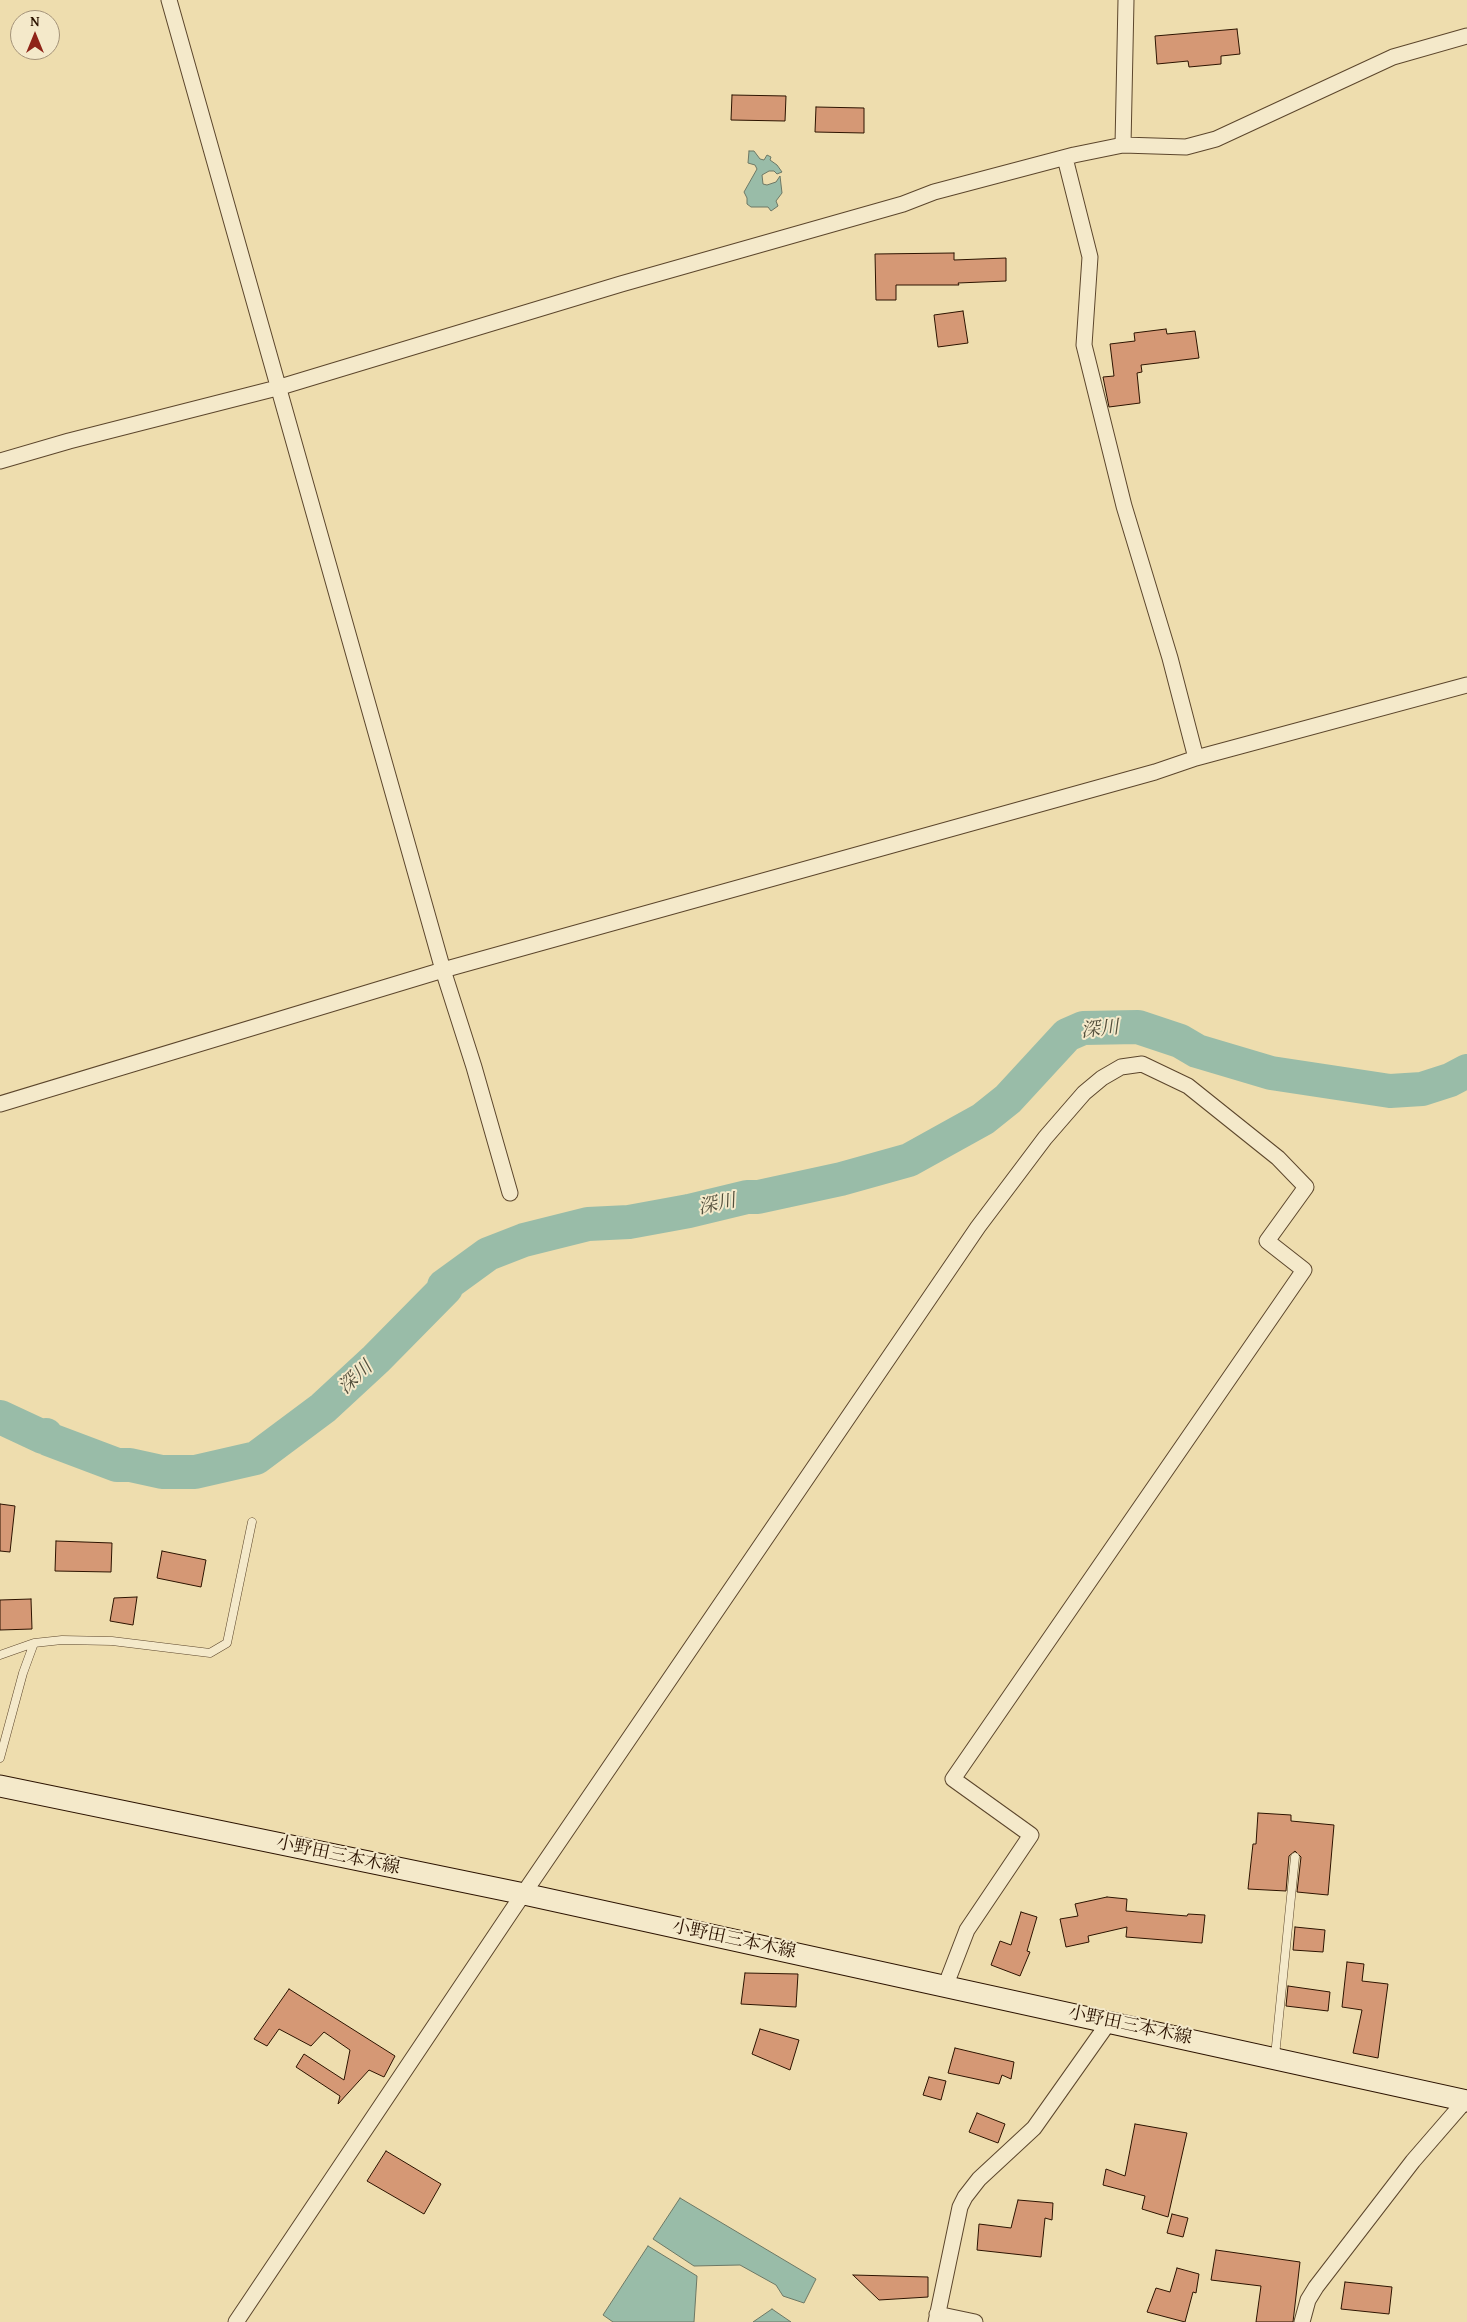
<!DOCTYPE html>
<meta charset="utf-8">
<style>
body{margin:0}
#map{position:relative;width:1467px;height:2322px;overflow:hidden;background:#eeddae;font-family:"Gentium Book Plus",serif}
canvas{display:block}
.north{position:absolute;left:10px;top:10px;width:50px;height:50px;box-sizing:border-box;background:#f4e9ca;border:1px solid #a49379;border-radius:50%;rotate:0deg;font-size:14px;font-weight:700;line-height:20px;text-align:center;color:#2c1300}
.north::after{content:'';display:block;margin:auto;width:18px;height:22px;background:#8f2418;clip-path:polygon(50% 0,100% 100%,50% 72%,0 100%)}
</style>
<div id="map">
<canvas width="1467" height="2322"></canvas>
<div class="north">N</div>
</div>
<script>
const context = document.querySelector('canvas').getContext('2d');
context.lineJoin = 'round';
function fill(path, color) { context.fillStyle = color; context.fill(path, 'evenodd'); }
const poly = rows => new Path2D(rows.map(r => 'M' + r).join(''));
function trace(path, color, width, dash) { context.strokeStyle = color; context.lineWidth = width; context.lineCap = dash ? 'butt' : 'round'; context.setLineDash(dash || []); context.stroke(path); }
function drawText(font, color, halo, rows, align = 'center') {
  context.font = font + ' "Gentium Book Plus","Noto Serif JP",serif'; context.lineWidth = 4; context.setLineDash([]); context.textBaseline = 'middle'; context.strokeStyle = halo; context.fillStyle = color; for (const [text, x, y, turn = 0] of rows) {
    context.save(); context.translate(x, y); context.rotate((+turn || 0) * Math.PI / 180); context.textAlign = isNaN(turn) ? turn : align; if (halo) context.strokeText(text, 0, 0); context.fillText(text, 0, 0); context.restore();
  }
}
const water = poly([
 [749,151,754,151,760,159,764,160,767,155,771,157,770,160,777,165,782,172,777,174,774,171,769,171,762,175,763,184,767,185,776,182,780,176,782,193,776,201,778,206,771,211,768,207,751,207,747,204,747,198,744,192,757,169,755,165,748,163,749,151],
 [680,2198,816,2279,804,2303,783,2296,776,2285,740,2265,694,2266,653,2239,680,2198],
 [648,2246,697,2276,694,2322,613,2322,603,2315,648,2246],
 [772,2309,791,2322,753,2322,772,2309]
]);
const river = poly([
 [0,1417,43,1437,46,1435,48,1439,117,1465,130,1465,162,1472,195,1472,256,1458,323,1408,376,1359,446,1288,444,1286,488,1254,524,1240,588,1224,629,1222,689,1211,747,1197,758,1197,841,1179,909,1160,983,1119,1008,1099,1067,1035,1083,1028,1138,1027,1180,1041,1197,1051,1271,1073,1390,1091,1422,1089,1450,1080,1467,1071]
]);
const building = poly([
 [1237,29,1240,54,1221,56,1221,64,1189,67,1188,61,1157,64,1155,36,1237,29],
 [732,95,786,96,785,121,731,120,732,95],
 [816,107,864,108,864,133,815,132,816,107],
 [954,253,954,260,1006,258,1006,281,958,283,959,285,896,285,896,300,876,300,875,254,954,253],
 [963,311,968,343,938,347,934,315,963,311],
 [1166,329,1167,334,1195,331,1199,358,1141,365,1142,372,1137,373,1140,403,1109,407,1103,377,1114,376,1110,344,1135,341,1134,333,1166,329],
 [0,1504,15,1506,10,1552,0,1551,0,1504],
 [56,1541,112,1543,111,1572,55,1571,56,1541],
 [162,1551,206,1560,201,1587,157,1578,162,1551],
 [137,1597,133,1625,110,1621,114,1598,137,1597],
 [31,1599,32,1629,0,1630,0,1600,31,1599],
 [1258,1813,1291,1815,1291,1821,1334,1825,1328,1895,1297,1892,1301,1857,1295,1851,1289,1856,1286,1891,1248,1889,1253,1844,1256,1844,1258,1813],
 [1107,1897,1127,1899,1126,1911,1187,1916,1188,1914,1205,1915,1202,1943,1126,1937,1127,1927,1088,1936,1089,1942,1066,1947,1060,1919,1078,1916,1075,1904,1107,1897],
 [1021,1912,1037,1917,1027,1951,1030,1952,1020,1976,991,1965,1000,1941,1011,1945,1021,1912],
 [1295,1927,1325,1930,1323,1952,1293,1950,1295,1927],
 [1347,1962,1364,1964,1362,1981,1388,1984,1378,2058,1353,2053,1362,2010,1342,2007,1347,1962],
 [745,1973,798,1974,796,2007,741,2004,745,1973],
 [1288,1986,1330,1992,1328,2011,1286,2006,1288,1986],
 [289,1989,395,2056,384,2077,369,2070,338,2104,340,2096,296,2067,304,2054,344,2080,350,2050,324,2032,311,2046,279,2029,267,2046,254,2039,289,1989],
 [760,2029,799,2040,790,2070,752,2054,760,2029],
 [955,2048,1014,2062,1011,2079,1002,2075,999,2084,948,2073,955,2048],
 [929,2077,946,2081,941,2100,923,2095,929,2077],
 [977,2113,1005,2124,998,2143,969,2132,977,2113],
 [1135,2124,1187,2133,1168,2217,1142,2209,1145,2196,1103,2185,1106,2169,1125,2176,1135,2124],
 [386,2151,441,2184,424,2214,367,2181,386,2151],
 [1018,2200,1053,2203,1052,2220,1045,2218,1041,2257,977,2250,979,2224,1011,2228,1018,2200],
 [1172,2214,1188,2218,1183,2237,1167,2233,1172,2214],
 [1216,2250,1300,2262,1293,2322,1256,2322,1261,2286,1211,2280,1216,2250],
 [1177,2268,1199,2274,1196,2293,1193,2292,1185,2322,1147,2312,1156,2288,1170,2292,1177,2268],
 [853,2275,928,2277,928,2297,879,2300,853,2275],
 [1345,2282,1392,2287,1389,2314,1341,2309,1345,2282]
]);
const service = poly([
 [0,1655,34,1643],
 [0,1758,23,1673,34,1643,62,1640,112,1641,210,1653,227,1643,252,1522],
 [1275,2056,1295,1857]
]);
const minor = poly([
 [169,0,443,970,474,1067,510,1193],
 [1123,145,1126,0],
 [1065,158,1090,257,1084,345,1124,506,1170,658,1196,758],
 [0,461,69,441,277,388,621,284,903,204,934,192,1074,155,1123,145,1186,147,1216,139,1393,57,1467,36],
 [0,1104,443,970,1155,772,1196,758,1467,685],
 [937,2314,975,2322],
 [236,2322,513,1909,978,1227,1045,1138,1084,1093,1102,1078,1121,1067,1142,1064,1188,1086,1278,1158,1306,1187,1267,1241,1304,1270,953,1779,1031,1835,967,1930,945,1987],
 [936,2322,960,2207,965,2197,979,2179,1034,2128,1109,2022],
 [1302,2322,1308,2300,1316,2287,1413,2161,1465,2101]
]);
const secondary = poly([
 [0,1786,524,1894,1467,2101]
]);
const streetNames = [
 ["小野田三本木線",338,1856,12],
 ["小野田三本木線",734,1940,12],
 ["小野田三本木線",1130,2026,12]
];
const waterNames = [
 ["深川",1100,1030,-6],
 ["深川",717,1205,-12],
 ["深川",356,1378,-43]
];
fill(water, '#99bca8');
trace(water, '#6d7865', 1);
trace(river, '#99bca8', 34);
fill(building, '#d59875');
trace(building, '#2c1300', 1);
trace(service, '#5c462c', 9);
trace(minor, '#5c462c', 17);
trace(secondary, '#2c1300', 23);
trace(service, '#f4e9ca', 8);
trace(minor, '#f4e9ca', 15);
trace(secondary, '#f4e9ca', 21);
drawText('18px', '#2c1300', '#f4e9ca', streetNames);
drawText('italic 19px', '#524e3b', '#f4e9ca', waterNames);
</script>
